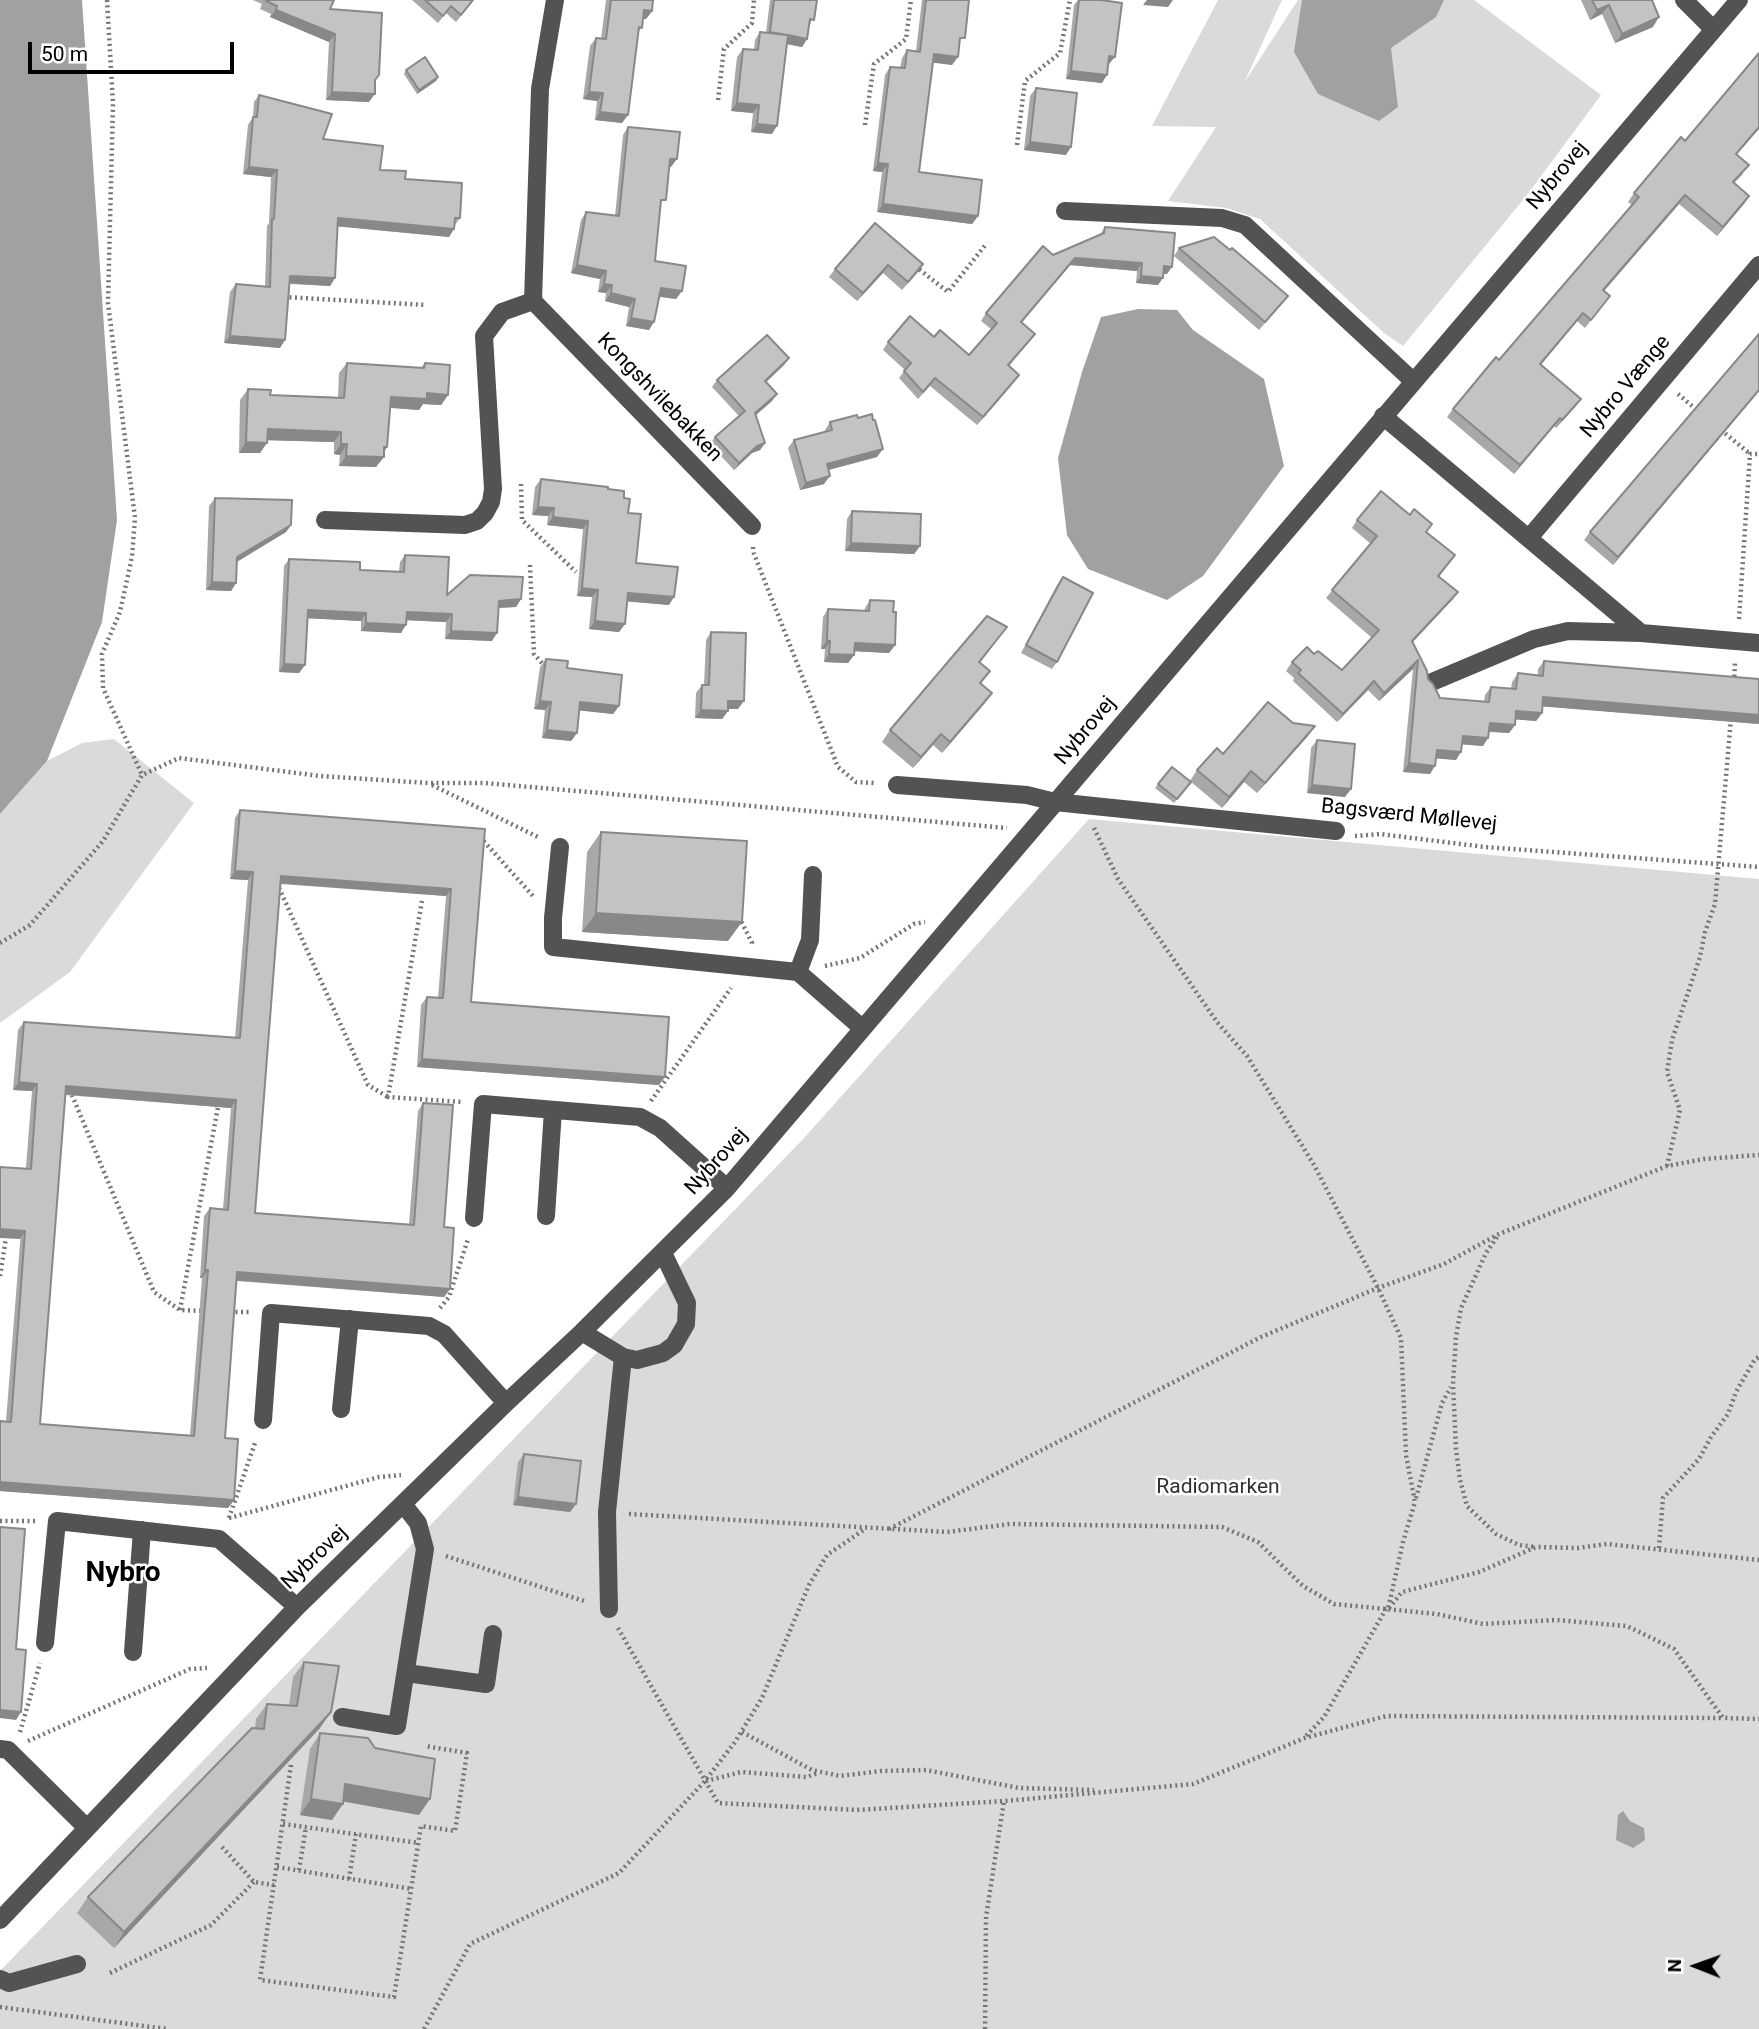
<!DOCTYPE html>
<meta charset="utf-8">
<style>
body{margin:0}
#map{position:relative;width:1759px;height:2029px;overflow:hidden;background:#fff;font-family:Roboto,sans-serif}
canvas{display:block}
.north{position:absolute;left:1661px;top:1931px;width:70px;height:70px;-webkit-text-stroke:5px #fff;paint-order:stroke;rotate:271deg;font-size:19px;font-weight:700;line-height:28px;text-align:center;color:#000}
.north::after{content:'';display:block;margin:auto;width:24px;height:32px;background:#000;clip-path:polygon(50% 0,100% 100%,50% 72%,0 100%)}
.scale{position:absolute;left:28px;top:42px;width:206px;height:32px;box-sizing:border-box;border:4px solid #000;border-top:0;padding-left:9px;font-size:21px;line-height:24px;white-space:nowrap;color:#000;-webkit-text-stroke:5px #fff;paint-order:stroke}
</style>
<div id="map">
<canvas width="1759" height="2029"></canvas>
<div class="north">N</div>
<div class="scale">50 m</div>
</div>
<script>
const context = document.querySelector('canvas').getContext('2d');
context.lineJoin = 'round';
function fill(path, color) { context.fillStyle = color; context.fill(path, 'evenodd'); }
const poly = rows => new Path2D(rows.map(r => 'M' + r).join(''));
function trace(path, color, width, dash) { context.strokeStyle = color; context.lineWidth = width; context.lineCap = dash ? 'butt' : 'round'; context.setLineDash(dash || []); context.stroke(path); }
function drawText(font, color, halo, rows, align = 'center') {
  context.font = font + ' Roboto,sans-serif'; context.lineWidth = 5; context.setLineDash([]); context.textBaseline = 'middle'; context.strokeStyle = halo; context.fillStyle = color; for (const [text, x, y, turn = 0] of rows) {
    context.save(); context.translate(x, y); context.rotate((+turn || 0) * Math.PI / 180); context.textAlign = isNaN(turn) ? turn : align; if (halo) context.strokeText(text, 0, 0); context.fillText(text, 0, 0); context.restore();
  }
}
const green = poly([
 [1218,0,1282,0,1244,83,1298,0,1474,0,1601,95,1527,195,1403,346,1384,333,1260,219,1226,208,1168,201,1216,127,1152,126],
 [114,739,194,803,70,972,0,1023,0,814,47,761,82,743],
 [1089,819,1759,879,1759,2029,0,2029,0,1971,804,1138]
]);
const water = poly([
 [0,0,82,0,117,520,102,622,47,761,0,814],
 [1302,0,1444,0,1436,17,1391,48,1398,107,1379,121,1318,94,1294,52],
 [1138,309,1177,310,1193,330,1264,379,1284,466,1203,576,1167,600,1088,569,1067,535,1058,458,1082,372,1101,317],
 [1623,1811,1630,1821,1644,1828,1645,1840,1633,1848,1616,1840,1618,1815]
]);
const path = poly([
 [107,0,113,103,108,303,135,518,132,557,120,612,102,654,103,688,142,775],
 [718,100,724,49,752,23,754,0],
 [865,125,874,64,906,39,911,0],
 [1017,145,1025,81,1060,53,1070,0],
 [915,266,948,292,987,243],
 [284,297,426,305],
 [1678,394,1698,411],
 [1721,430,1750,454],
 [521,484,522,520,576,572],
 [753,547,754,554,838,767,856,782,875,783],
 [530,565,534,654,542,663],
 [1739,619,1750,454,1759,454],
 [1734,682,1735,662],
 [432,785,540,838],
 [1094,828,1118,879,1217,1022,1247,1056,1314,1165,1378,1288,1401,1338,1406,1455,1415,1502,1403,1542,1388,1609,1386,1609,1324,1717,1305,1737],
 [1355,836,1380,834,1485,847,1759,867],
 [480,837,533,896],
 [279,888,368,1085,388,1097],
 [422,901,388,1097,461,1102],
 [739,917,752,943,751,946],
 [0,943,30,925,103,841,142,775,179,758,320,776,428,783,484,783,1007,828],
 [825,966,860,958,914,924,925,922],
 [72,1095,154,1292,180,1310,204,1311],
 [651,1101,731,988],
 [1667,1166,1680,1110,1667,1072,1672,1040,1700,957,1705,932,1715,904,1731,718],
 [1497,1237,1486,1253,1461,1308,1456,1337,1453,1384,1456,1449,1460,1480,1467,1506,1496,1534,1519,1545,1535,1547],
 [0,1276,6,1238],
 [440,1308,449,1297,468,1239],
 [180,1310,218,1107],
 [230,1312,249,1312],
 [1416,1498,1442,1403,1451,1387],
 [629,1514,947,1532,1010,1524,1222,1527,1258,1542,1303,1586,1334,1604,1437,1614,1483,1624,1556,1620,1627,1626,1674,1649,1723,1718,1759,1719],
 [229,1518,379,1477,401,1475],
 [229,1518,256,1440],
 [0,1521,38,1521],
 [889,1529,1261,1337,1378,1288,1444,1264,1499,1234,1667,1166,1704,1159,1759,1155],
 [1659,1548,1663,1498,1699,1459,1711,1437,1728,1414,1736,1392,1755,1359,1759,1357],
 [446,1556,587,1602],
 [1389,1608,1402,1592,1479,1572,1536,1547,1578,1548,1607,1544,1759,1560],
 [618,1628,718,1803,857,1810,1004,1801,1193,1784,1305,1738,1386,1716,1723,1718],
 [20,1732,40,1663],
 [742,1732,812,1770,840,1776,881,1771,926,1770,1019,1788,1094,1790],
 [28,1741,190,1669,207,1668],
 [291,1765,260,1980,394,1997,421,1826,455,1831,467,1753,425,1746],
 [706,1781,741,1772,807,1777,818,1773],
 [283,1824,419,1843],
 [222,1847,254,1882,274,1885],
 [277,1867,412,1889],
 [299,1870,306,1827],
 [349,1879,356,1834],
 [110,1973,211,1925,254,1882],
 [0,2007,167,2029],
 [424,2029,470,1944,619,1873,705,1781,735,1742,762,1698,809,1585,827,1555,865,1529],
 [985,2029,986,1917,1004,1801]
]);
const minor = poly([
 [555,0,540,89,533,301,752,526],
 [1684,0,1713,29],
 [1065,211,1222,218,1245,225,1413,381],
 [1383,416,1641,633],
 [325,520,465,525,477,521,485,513,491,502,493,489,484,336,502,312,533,301],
 [1529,538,1759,265],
 [1432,682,1534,639,1568,631,1641,633,1759,643],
 [897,785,1027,795,1055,802,1336,831],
 [560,847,553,918,553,947,798,972,862,1028],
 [798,972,810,940,813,875],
 [546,1216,553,1110],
 [474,1218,483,1104,640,1117,660,1128,727,1188],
 [582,1332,623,1357,637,1360,663,1353,674,1345,686,1324,687,1303,663,1253],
 [341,1409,350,1319],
 [263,1420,271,1313,429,1326,444,1334,506,1403],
 [609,1609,607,1512,623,1357],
 [45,1643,57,1521,219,1539,297,1607],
 [133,1652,142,1530],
 [406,1673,486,1684,493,1634],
 [342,1717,397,1726,425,1549,418,1523,403,1504],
 [0,1749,8,1750,87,1828],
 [0,1920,297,1607,506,1403,582,1332,727,1188,1739,0],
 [0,1979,9,1983,77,1964]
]);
const wall = poly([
 [253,0,334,0,330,9,375,80,369,102,326,100,329,42,270,17,271,14,260,9,262,4],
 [412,0,474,0,456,22,446,13,438,23],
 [606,0,653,0,652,11,646,19,643,19,638,34,622,123,595,120,597,101,583,99,590,46,596,38,601,39],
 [770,0,817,0,809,28,807,39,802,47,787,44,772,134,751,132,753,113,731,111,737,57,743,49,754,50,755,40,760,32,766,33],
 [922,0,969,0,959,46,952,65,933,62,919,172,978,216,972,224,877,212,882,172,873,171,885,75,890,67,900,68,902,58,907,50,916,51],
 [1078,0,1101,0,1109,64,1102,83,1066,79,1074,5],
 [1581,0,1652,0,1653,27,1615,43,1602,14,1590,20],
 [406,70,438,77,436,81,417,94,404,74],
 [1036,88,1066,155,1024,150,1030,96],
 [259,95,323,139,380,170,405,179,460,218,455,225,449,237,338,226,335,278,330,286,290,284,280,348,224,343,230,292,236,284,265,287,267,226,269,223,271,177,243,174,248,125,253,117,254,102],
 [628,127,671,167,669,167,660,208,655,261,682,291,676,299,660,297,649,330,626,326,629,307,605,301,606,293,598,292,600,279,571,273,581,220,586,212,615,216,623,135],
 [1685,141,1737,155,1743,174,1734,183,1749,196,1717,236,1679,204,1604,291,1610,296,1585,328,1577,321,1541,364,1575,407,1556,428,1554,426,1514,474,1447,417,1453,409,1499,360,1632,205,1628,202,1634,193],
 [875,223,918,272,902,290,883,273,857,301,829,277,835,269],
 [1105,227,1167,274,1163,274,1158,285,1136,283,1137,271,1070,265,1022,322,1035,334,1009,366,1014,382,977,425,930,386,918,399,899,378,905,370,883,350,888,342,934,337,969,355,991,329,981,321,986,313,1053,255,1100,235],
 [1179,248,1230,250,1288,296,1259,330,1174,256],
 [789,358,784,365,766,382,772,401,756,415,765,443,760,450,752,453,734,470,710,444,715,437,739,416,712,387,717,380],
 [347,363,421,368,425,363,448,395,441,405,423,404,419,410,390,408,387,447,376,467,339,466,340,455,334,454,334,442,267,440,260,453,239,453,240,400,248,389,270,395,338,397,339,373],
 [1759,391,1613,565,1584,540,1590,532],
 [830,422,877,457,828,470,824,484,800,490,788,448,794,440,825,432,825,430],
 [541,479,608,489,624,498,628,513,636,563,669,605,627,601,625,624,619,632,589,629,592,597,577,596,583,529,547,525,548,516,532,515,535,487],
 [215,498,291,525,286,532,237,562,236,583,231,591,206,590,209,506],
 [852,511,920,546,914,554,845,551,847,519],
 [1357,520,1426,532,1449,563,1439,577,1458,592,1452,600,1413,642,1428,679,1440,698,1484,702,1485,695,1491,687,1511,689,1512,682,1518,673,1538,675,1538,669,1544,661,1759,724,1542,706,1542,713,1536,721,1515,719,1515,725,1509,733,1489,732,1488,738,1483,746,1462,744,1456,760,1436,758,1430,774,1403,772,1413,669,1379,701,1368,690,1337,722,1293,681,1294,678,1286,671,1292,662,1314,654,1342,670,1372,638,1326,598,1371,544,1352,528],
 [405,555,447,595,521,599,516,607,498,608,492,641,445,639,446,622,406,620,401,633,361,631,361,621,307,618,305,665,299,673,279,672,284,566,289,559,360,570,399,572,400,562],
 [1063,577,1057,662,1052,669,1021,653,1057,585],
 [870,600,893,612,895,645,889,653,854,651,854,655,848,663,824,662,825,649,821,649,823,617,828,609,864,611,865,608],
 [711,632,738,709,728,709,728,711,722,719,695,718,696,693,702,685,704,685,706,640],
 [999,638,980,663,981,684,992,693,984,704,942,753,933,745,913,768,882,742,890,730],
 [546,659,567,668,619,706,613,714,579,710,577,733,571,741,542,738,545,710,534,709,540,667],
 [1308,736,1257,793,1244,782,1222,808,1190,781,1197,770],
 [1317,740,1345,797,1307,793,1311,748],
 [1172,767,1191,782,1174,803,1155,788],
 [240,810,485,829,471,1002,659,1085,417,1067,421,1005,427,997,438,998,446,896,280,884,255,1213,409,1224,418,1111,423,1103,444,1227,450,1289,444,1297,236,1281,225,1438,234,1500,228,1508,0,1491,0,1421,6,1421,32,1091,13,1090,18,1030,24,1022,235,1038,248,880,230,879,235,818],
 [65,1095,231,1108,223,1209,210,1208,204,1216,200,1278,202,1278,190,1435,40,1424],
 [601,832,728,941,582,932,587,852],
 [524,1454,576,1504,570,1512,513,1505,518,1462],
 [304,1662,320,1728,114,1948,77,1913,88,1897,255,1728,256,1719,267,1704,289,1705,293,1677],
 [320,1733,419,1815,343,1801,332,1820,300,1815,310,1749]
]);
const shadedWall = poly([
 [1147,0,1173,0,1168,7,1143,5],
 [1609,5,1602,14,1590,20,1597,10],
 [276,10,335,34,329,42,270,17],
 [644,10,652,11,646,19,639,18],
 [1659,17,1653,27,1615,43,1622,34],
 [788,35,807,39,802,47,782,43],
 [934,54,958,57,952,65,928,62],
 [1109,56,1115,57,1109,64,1104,64],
 [1071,71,1107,75,1102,83,1066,79],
 [438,77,436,81,417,94,419,90],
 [332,92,375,94,369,102,326,100],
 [589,92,603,93,597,101,583,99],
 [737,103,759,105,753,113,731,111],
 [600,112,628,115,622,123,595,120],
 [757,124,777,126,772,134,751,132],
 [1759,127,1759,129,1730,162,1736,154],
 [1030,142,1071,147,1066,155,1024,150],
 [670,159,677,159,671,167,665,167],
 [878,163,888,164,882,172,873,171],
 [249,167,277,170,271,177,243,174],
 [1685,195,1679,204,1597,299,1603,290],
 [1749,196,1744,204,1717,236,1723,227],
 [883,204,978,216,972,224,877,212],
 [338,218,454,229,449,237,333,226],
 [1075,258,1142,263,1137,271,1070,265,1016,329],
 [577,265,606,271,600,279,571,273],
 [888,265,883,273,857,301,863,293],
 [1164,266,1172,267,1167,274,1159,273],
 [290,276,335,278,330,286,285,283],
 [1141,276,1163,278,1158,285,1136,283],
 [604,284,612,285,606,293,598,292],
 [661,288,682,291,676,299,656,296],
 [611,293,635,299,629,307,605,301],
 [1583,313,1577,321,1535,372,1540,364],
 [631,318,654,322,649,330,626,326],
 [230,336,285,340,280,348,224,343],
 [789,358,784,365,760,388,765,381],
 [1019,375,1014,382,977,425,983,417],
 [1759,390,1759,391,1613,565,1618,557],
 [427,393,448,395,441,405,423,404,419,410,383,407,391,397],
 [777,394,772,401,750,420,755,413],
 [1581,399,1575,407,1556,428,1562,420],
 [1560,418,1554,426,1514,474,1520,465],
 [268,429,341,432,334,442,260,440],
 [246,442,267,443,260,453,239,453],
 [765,443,760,450,752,453,734,470,739,463,757,446],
 [341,444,347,444,340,455,334,454],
 [384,447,387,447,380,457,384,457,376,467,339,466,346,456],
 [883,449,877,457,821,472,827,464],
 [830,476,824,484,800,490,806,483],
 [538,507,554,508,548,516,532,515],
 [553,517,588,521,583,529,547,525],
 [291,525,286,532,231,565,237,557],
 [851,543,920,546,914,554,845,551],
 [212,582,236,583,231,591,206,590],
 [582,588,598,590,592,597,577,596],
 [1458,592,1452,600,1406,649,1412,641],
 [628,593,674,597,669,605,622,601],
 [521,599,516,607,493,608,499,601],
 [308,610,366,613,361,621,302,618],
 [407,612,452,614,446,622,401,620],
 [595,621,625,624,619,632,589,629],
 [366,623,406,625,401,633,361,631],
 [451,631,497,633,492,641,445,639],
 [827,641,830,641,825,649,821,649],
 [855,643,895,645,889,653,849,651],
 [829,654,854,655,848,663,824,662],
 [1418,660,1413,669,1379,701,1384,693],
 [284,664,305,665,299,673,279,672],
 [1374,681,1368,690,1337,722,1343,714],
 [992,693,984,704,942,753,950,742],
 [1543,697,1759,715,1759,724,1537,706],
 [540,701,551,702,545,710,534,709],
 [728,701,744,701,738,709,722,709],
 [580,702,619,706,613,714,575,710],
 [701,710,728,711,722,719,695,718],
 [1516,711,1542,713,1536,721,1510,719],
 [1490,723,1515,725,1509,733,1484,731],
 [1315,726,1308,736,1257,793,1265,783],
 [547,730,577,733,571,741,542,738],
 [941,734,933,745,913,768,921,757],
 [1463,736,1488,738,1483,746,1457,744],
 [1437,750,1461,752,1456,760,1431,758],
 [1409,763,1435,766,1430,774,1403,772],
 [1251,771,1244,782,1222,808,1229,797],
 [1312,785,1351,789,1345,797,1307,793],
 [235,871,253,872,248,880,230,879],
 [281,876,451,889,446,896,275,883],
 [596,913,742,922,728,941,582,932],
 [422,1059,665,1077,659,1085,417,1067],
 [19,1082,37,1084,32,1091,13,1090],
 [66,1086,236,1100,231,1108,60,1094],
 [0,1229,25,1231,20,1239,0,1238],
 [205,1270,208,1270,202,1278,200,1278],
 [237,1272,450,1289,444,1297,232,1280],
 [0,1482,234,1500,228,1508,0,1491],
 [518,1497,576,1504,570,1512,513,1505],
 [0,1710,21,1712,16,1720,0,1718],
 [331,1712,320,1728,114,1948,124,1932],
 [345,1784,430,1799,419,1815,335,1800],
 [311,1799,343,1804,332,1820,300,1815]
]);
const building = poly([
 [266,0,334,0,330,9,382,13,379,75,375,80,375,94,332,92,335,34,276,10,277,6,266,1,266,0],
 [425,0,473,0,461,15,451,6,443,16,425,0],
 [611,0,653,0,652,11,644,10,642,28,639,27,628,115,600,112,603,93,589,92,596,38,606,39,611,0],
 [774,0,817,0,814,20,810,19,807,39,788,35,777,126,757,124,759,105,737,103,743,49,758,50,760,32,787,35,770,32,774,0],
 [926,0,969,0,965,38,960,38,958,57,934,54,919,172,982,180,978,216,883,204,888,164,878,163,890,67,905,68,907,50,920,52,926,0],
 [1079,0,1101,0,1122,3,1115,57,1109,56,1107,75,1071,71,1079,0],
 [1592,0,1652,0,1659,17,1622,34,1609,5,1597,10,1592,0],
 [1759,53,1759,127,1736,154,1749,165,1733,182,1749,196,1723,227,1685,195,1603,290,1610,296,1591,320,1583,313,1540,364,1581,399,1562,420,1560,418,1520,465,1453,409,1496,357,1499,360,1639,197,1634,193,1681,137,1685,141,1759,53],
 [425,57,438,77,419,90,406,70,425,57],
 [1036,88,1077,93,1071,147,1030,142,1036,88],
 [259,95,332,114,323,139,383,146,380,170,406,171,405,179,462,183,460,218,455,218,454,229,338,218,335,278,290,276,285,340,230,336,236,284,270,287,272,219,274,219,277,170,249,167,253,117,257,117,259,95],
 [628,127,680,132,677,159,670,159,666,200,661,200,655,261,686,266,682,291,661,288,654,322,631,318,635,299,611,293,612,285,604,284,606,271,577,265,586,212,619,216,628,127],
 [875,223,923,264,908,282,888,265,863,293,835,269,875,223],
 [1105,227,1175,233,1172,267,1164,266,1163,278,1141,276,1142,263,1075,258,1021,322,1035,334,1008,365,1019,375,983,417,935,378,923,392,904,371,911,363,888,342,910,316,934,337,940,330,969,355,997,323,986,313,1043,246,1053,255,1104,233,1105,227],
 [1214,237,1230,250,1232,248,1288,296,1265,322,1179,248,1214,237],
 [1759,334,1759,390,1618,557,1590,532,1759,334],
 [767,335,789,358,765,381,777,394,755,413,765,443,757,446,739,463,715,437,745,411,717,380,767,335],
 [347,363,424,368,425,363,450,365,448,395,427,393,427,399,391,397,387,447,384,447,384,457,346,456,347,444,341,444,341,432,268,429,267,443,246,442,248,389,271,390,270,395,344,398,347,363],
 [872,414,873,420,875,420,883,449,827,464,830,476,806,483,794,440,832,430,830,422,857,415,858,418,872,414],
 [541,479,608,487,608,489,624,491,624,498,630,499,628,513,641,514,636,563,678,567,674,597,628,593,625,624,595,621,598,590,582,588,588,521,553,517,554,508,538,507,541,479],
 [1381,491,1410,515,1414,509,1432,524,1426,532,1455,555,1438,576,1458,592,1412,641,1427,671,1428,679,1433,684,1440,698,1489,702,1491,687,1516,689,1518,673,1543,676,1544,661,1759,679,1759,715,1543,697,1542,713,1516,711,1515,725,1490,723,1488,738,1463,736,1461,752,1437,750,1435,766,1409,763,1418,660,1384,693,1374,681,1343,714,1298,673,1301,670,1292,662,1307,647,1314,654,1318,651,1342,670,1379,630,1332,590,1377,536,1357,520,1381,491],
 [215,498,292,500,291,525,237,557,236,583,212,582,215,498],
 [852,511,921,514,920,546,851,543,852,511],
 [405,555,449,557,447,595,470,575,523,577,521,599,499,601,497,633,451,631,452,614,407,612,406,625,366,623,366,613,308,610,305,665,284,664,289,559,360,562,360,570,404,572,405,555],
 [1063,577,1093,593,1057,662,1026,645,1063,577],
 [870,600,894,601,893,612,896,612,895,645,855,643,854,655,829,654,830,641,827,641,828,609,869,611,870,600],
 [987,616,1007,627,979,662,990,671,980,683,992,693,950,742,941,734,921,757,890,730,987,616],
 [711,632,746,633,744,701,728,701,728,711,701,710,702,685,709,685,711,632],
 [546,659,568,661,567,668,622,675,619,706,580,702,577,733,547,730,551,702,540,701,546,659],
 [1268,702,1293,723,1315,726,1265,783,1251,771,1229,797,1197,770,1217,748,1223,754,1268,702],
 [1317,740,1355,744,1351,789,1312,785,1317,740],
 [1172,767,1191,782,1177,799,1158,784,1172,767],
 [240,810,485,829,471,1002,669,1017,665,1077,422,1059,427,997,443,998,451,889,281,876,255,1213,414,1225,423,1103,453,1105,444,1227,454,1228,450,1289,237,1272,225,1438,238,1439,234,1500,0,1482,0,1421,11,1422,25,1231,0,1229,0,1167,31,1169,37,1084,19,1082,24,1022,240,1038,253,872,235,871,240,810],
 [66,1086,236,1100,228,1210,210,1208,205,1270,208,1270,194,1436,40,1424,66,1086],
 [601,832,747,841,742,922,596,913,601,832],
 [524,1454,581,1461,576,1504,518,1497,524,1454],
 [0,1527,25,1529,16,1649,26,1650,21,1712,0,1710,0,1527],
 [304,1662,339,1666,331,1712,124,1932,88,1897,252,1728,264,1729,267,1704,297,1706,304,1662],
 [320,1733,368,1738,375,1748,435,1759,430,1799,345,1784,343,1804,311,1799,320,1733]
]);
const streetNames = [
 ["Nybrovej",1558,176,-50],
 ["Nybro Vænge",1626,387,-50],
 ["Kongshvilebakken",659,398,46],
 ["Nybrovej",1086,731,-50],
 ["Bagsværd Møllevej",1409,816,6],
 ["Nybrovej",717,1162,-48],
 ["Nybrovej",315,1558,-44]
];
const parkNames = [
 ["Radiomarken",1218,1488]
];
const districtNames = [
 ["Nybro",123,1574]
];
fill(green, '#dadada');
fill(water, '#a1a1a1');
trace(path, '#757575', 4.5, [2, 3.5]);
trace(minor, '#535353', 18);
fill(wall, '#a8a8a8');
fill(shadedWall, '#888');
fill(building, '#c3c3c3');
trace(building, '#888', 2);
drawText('21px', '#000', '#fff', streetNames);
drawText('21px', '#313131', '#fff', parkNames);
drawText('bold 28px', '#000', '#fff', districtNames);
</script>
